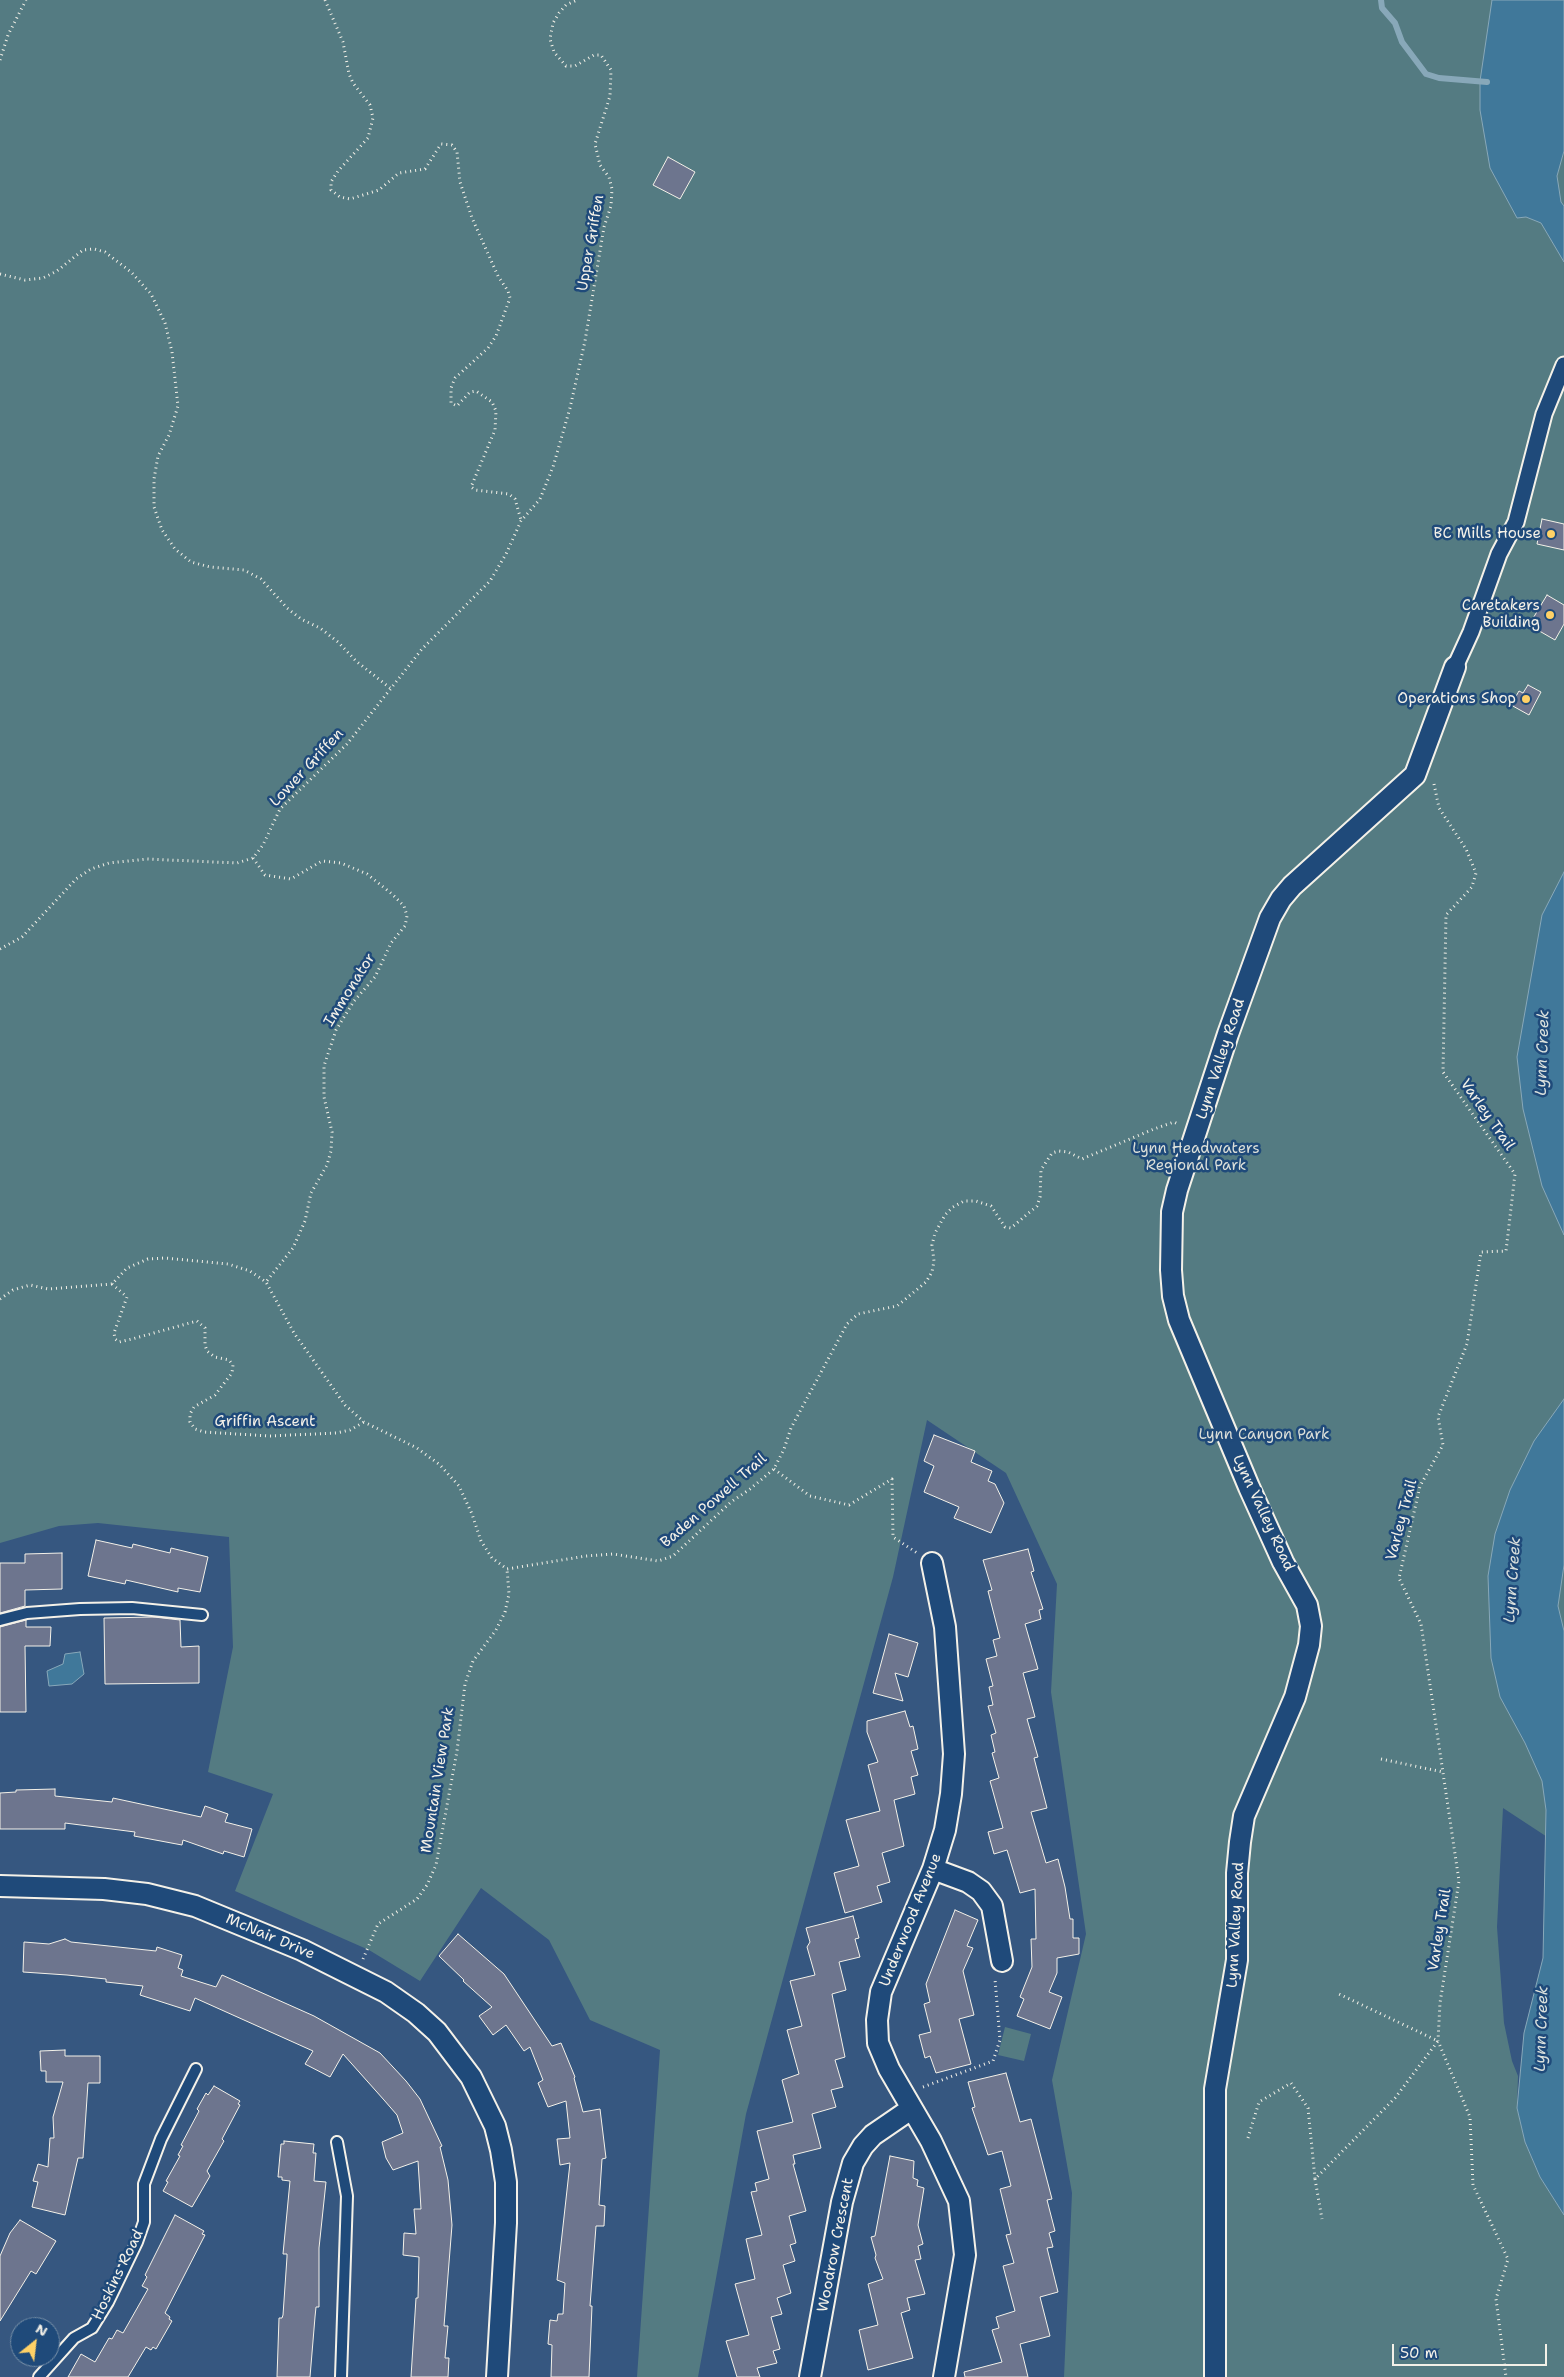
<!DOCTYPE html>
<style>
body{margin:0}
#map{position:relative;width:1564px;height:2377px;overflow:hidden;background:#365780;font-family:"Shantell Sans",sans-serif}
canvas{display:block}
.north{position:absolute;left:10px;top:2317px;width:50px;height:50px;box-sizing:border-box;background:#1f4a7a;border:1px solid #748da6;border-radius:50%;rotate:29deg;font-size:14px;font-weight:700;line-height:20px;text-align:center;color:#f4f1e8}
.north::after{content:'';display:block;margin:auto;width:18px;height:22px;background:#ffd166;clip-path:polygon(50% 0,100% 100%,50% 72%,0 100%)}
.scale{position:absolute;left:1392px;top:2344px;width:155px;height:22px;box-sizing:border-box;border:2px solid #f4f1e8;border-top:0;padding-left:6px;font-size:15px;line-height:18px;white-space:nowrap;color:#f4f1e8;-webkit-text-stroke:4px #1f4a7a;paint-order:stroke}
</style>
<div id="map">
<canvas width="1564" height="2377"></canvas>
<div class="north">N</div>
<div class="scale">50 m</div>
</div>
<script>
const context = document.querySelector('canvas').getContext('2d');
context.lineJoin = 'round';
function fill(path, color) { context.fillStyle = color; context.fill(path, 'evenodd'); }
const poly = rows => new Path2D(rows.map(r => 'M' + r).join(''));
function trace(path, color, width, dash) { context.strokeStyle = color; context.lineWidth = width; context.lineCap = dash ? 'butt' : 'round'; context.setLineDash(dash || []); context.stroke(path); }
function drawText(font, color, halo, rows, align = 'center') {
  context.font = font + ' "Shantell Sans",sans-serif'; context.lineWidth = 5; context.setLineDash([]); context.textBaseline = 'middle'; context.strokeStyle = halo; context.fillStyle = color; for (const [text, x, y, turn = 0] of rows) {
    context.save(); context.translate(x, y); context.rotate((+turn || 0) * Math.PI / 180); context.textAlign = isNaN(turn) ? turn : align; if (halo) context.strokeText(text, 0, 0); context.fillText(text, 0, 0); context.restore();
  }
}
const green = poly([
 [0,0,1564,0,1564,1848,1503,1808,1497,1927,1504,2023,1512,2061,1518,2076,1517,2108,1525,2142,1540,2177,1564,2215,1564,2377,1064,2377,1072,2193,1052,2080,1086,1934,1051,1692,1057,1584,1006,1473,927,1420,893,1577,746,2114,698,2377,637,2377,660,2050,590,2020,549,1940,481,1888,420,1981,369,1950,235,1891,273,1794,208,1772,233,1647,229,1537,98,1523,59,1526,0,1543],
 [1005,2027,1031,2034,1024,2061,998,2055]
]);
const water = poly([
 [1492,0,1564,0,1564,151,1557,176,1561,202,1564,206,1564,262,1541,223,1526,217,1517,218,1490,168,1480,110,1480,81,1492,0],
 [1564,872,1564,1235,1542,1186,1523,1109,1517,1057,1542,915,1564,872],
 [1564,1399,1564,1565,1558,1606,1564,1631,1564,2215,1540,2177,1525,2142,1517,2108,1524,2033,1543,1958,1546,1810,1542,1781,1525,1743,1500,1697,1491,1658,1488,1576,1495,1534,1510,1490,1534,1441,1564,1399],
 [80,1652,84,1674,72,1684,49,1686,47,1671,63,1664,65,1654,80,1652]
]);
const stream = poly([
 [1381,0,1382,8,1395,23,1402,42,1426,74,1439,78,1487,82]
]);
const building = poly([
 [668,157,695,172,680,199,653,185,668,157],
 [1542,519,1564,524,1564,550,1537,544,1542,519],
 [1547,595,1564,605,1564,624,1555,640,1529,625,1547,595],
 [1528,685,1541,692,1529,715,1511,705,1519,691,1523,693,1528,685],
 [934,1435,975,1451,971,1462,992,1471,988,1481,995,1484,1004,1503,991,1533,954,1518,959,1507,924,1492,934,1466,924,1461,934,1435],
 [96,1540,132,1548,133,1544,170,1553,171,1548,208,1557,200,1592,178,1588,178,1592,126,1580,125,1584,88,1576,96,1540],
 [1028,1549,1034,1571,1031,1572,1043,1609,1039,1610,1041,1619,1025,1624,1038,1669,1023,1673,1035,1717,1027,1719,1038,1757,1034,1758,1047,1808,1031,1812,1046,1863,1058,1859,1065,1887,1070,1919,1073,1919,1073,1938,1079,1938,1079,1954,1057,1958,1057,1973,1049,1992,1062,1997,1050,2029,1017,2016,1024,1999,1020,1997,1032,1967,1031,1939,1036,1939,1035,1889,1020,1893,1007,1850,994,1854,988,1832,1003,1828,990,1781,999,1778,992,1753,995,1752,991,1735,996,1733,988,1706,993,1705,989,1687,993,1686,986,1659,997,1656,993,1640,1000,1638,988,1591,992,1590,983,1560,1028,1549],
 [62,1553,62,1589,25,1590,25,1606,0,1613,0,1563,25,1563,25,1554,62,1553],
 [154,1617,180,1620,181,1647,199,1646,199,1683,105,1684,104,1618,154,1617],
 [26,1620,26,1627,51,1627,50,1646,25,1646,26,1712,0,1712,0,1627,26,1620],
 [889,1634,918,1643,908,1677,895,1673,903,1701,873,1693,889,1634],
 [905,1711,910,1727,913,1726,918,1749,911,1751,918,1775,911,1777,915,1794,894,1800,904,1846,882,1853,890,1882,877,1886,882,1902,845,1913,834,1873,859,1866,846,1820,880,1811,868,1765,878,1762,867,1732,867,1721,905,1711],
 [55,1789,55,1796,112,1802,113,1798,201,1817,205,1806,228,1814,225,1822,252,1829,244,1857,224,1851,223,1854,183,1840,182,1845,134,1836,135,1832,65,1823,65,1829,0,1829,0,1793,16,1792,16,1790,55,1789],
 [955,1910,978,1920,967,1946,973,1948,963,1971,974,2015,959,2019,971,2064,936,2073,930,2056,925,2058,919,2035,931,2032,924,2004,930,2002,926,1984,955,1910],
 [853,1916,859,1938,855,1939,860,1957,839,1962,846,1990,832,1994,845,2057,835,2060,843,2087,831,2090,836,2107,812,2114,821,2148,793,2155,795,2164,793,2164,806,2211,789,2216,796,2243,790,2245,795,2261,783,2265,791,2293,777,2298,782,2314,771,2317,780,2349,773,2351,777,2363,757,2368,760,2377,737,2377,726,2341,749,2335,735,2284,755,2279,746,2239,762,2235,751,2192,757,2191,755,2183,769,2179,757,2131,793,2122,782,2080,799,2074,787,2030,802,2026,790,1981,815,1975,807,1947,810,1942,806,1928,853,1916],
 [458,1934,504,1974,552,2046,561,2043,575,2077,574,2078,583,2112,600,2109,606,2158,602,2159,599,2205,605,2206,604,2226,596,2226,590,2306,592,2306,589,2377,551,2377,552,2345,548,2344,550,2320,557,2321,558,2314,563,2314,565,2283,557,2280,570,2163,560,2165,557,2139,570,2138,566,2101,548,2107,538,2083,543,2080,530,2047,524,2051,506,2025,493,2035,479,2016,492,2007,463,1981,464,1980,439,1956,458,1934],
 [65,1939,71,1942,156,1951,157,1947,182,1955,178,1968,183,1970,181,1976,216,1987,222,1975,314,2016,380,2053,406,2081,420,2099,442,2146,440,2147,448,2180,452,2225,444,2326,448,2326,445,2358,449,2358,448,2377,411,2377,416,2298,418,2298,419,2257,403,2255,404,2233,416,2234,414,2209,421,2209,418,2161,393,2170,386,2158,382,2142,403,2133,397,2115,384,2100,343,2054,330,2077,305,2064,313,2051,195,1998,190,2011,140,1995,143,1986,106,1982,106,1979,67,1975,23,1972,24,1942,49,1944,65,1939],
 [65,2050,65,2056,100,2056,100,2083,88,2083,83,2158,78,2158,65,2215,32,2207,38,2182,33,2181,38,2164,48,2167,50,2138,54,2138,53,2117,63,2082,46,2082,46,2071,41,2071,40,2051,65,2050],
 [1006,2073,1020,2122,1031,2119,1052,2199,1047,2200,1055,2231,1049,2233,1053,2247,1047,2248,1058,2292,1040,2297,1050,2336,1020,2344,1028,2377,965,2377,964,2372,1002,2362,992,2330,999,2328,996,2317,1015,2311,1003,2266,1014,2263,1006,2235,1011,2234,1000,2189,1011,2186,1002,2151,988,2155,972,2108,975,2107,968,2082,1006,2073],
 [214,2086,240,2101,238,2104,240,2105,222,2139,224,2141,207,2171,210,2176,192,2207,163,2191,168,2182,166,2181,180,2156,178,2155,183,2146,181,2145,199,2111,197,2109,206,2093,208,2095,214,2086],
 [284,2141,314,2144,313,2153,316,2153,314,2181,326,2182,319,2248,319,2307,316,2307,315,2317,310,2377,277,2377,279,2318,282,2318,283,2315,287,2257,287,2254,283,2254,290,2181,282,2180,282,2177,278,2177,281,2144,284,2144,284,2141],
 [890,2156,914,2161,913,2178,918,2180,917,2186,924,2188,918,2225,923,2244,918,2246,921,2259,915,2260,925,2294,907,2298,910,2310,901,2313,913,2358,868,2370,859,2330,878,2325,868,2284,883,2279,875,2258,876,2255,871,2237,875,2236,890,2156],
 [175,2215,204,2231,202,2234,205,2235,165,2313,170,2317,169,2319,172,2321,156,2349,153,2347,151,2350,146,2347,128,2377,68,2377,81,2354,95,2362,109,2338,112,2339,117,2330,123,2333,148,2289,142,2286,147,2277,145,2275,175,2215],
 [20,2220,56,2241,36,2274,31,2271,0,2321,0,2256,10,2233,20,2220]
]);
const path = poly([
 [325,0,343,42,349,74,353,83,370,105,373,118,368,138,338,171,331,182,331,190,340,197,350,199,363,195,379,190,399,173,425,169,441,144,452,145,457,152,460,182,472,218,498,276,508,291,510,298,496,336,488,348,455,378,451,388,451,403,457,406,470,392,476,391,492,402,496,411,495,430,471,487,475,490,509,494,515,499,521,520],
 [0,60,8,35,26,0],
 [0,274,25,280,43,278,57,271,83,250,94,249,105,252,131,272,151,294,165,323,172,352,178,406,169,435,158,456,154,479,154,507,162,530,175,549,191,562,210,567,244,570,261,579,287,608,301,619,320,628,338,642,356,661,390,688],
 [1434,784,1439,808,1466,849,1476,873,1472,887,1446,915,1443,1072,1515,1174,1506,1251,1481,1252,1467,1344,1438,1417,1443,1445,1420,1486,1399,1578,1421,1624,1459,1881,1440,2003,1438,2041,1470,2117,1473,2185,1508,2259,1496,2299,1506,2377],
 [253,858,265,875,291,879,322,861,341,863,367,874,392,894,404,906,407,916,405,926,391,943,375,977,354,1001,336,1030,324,1066,324,1097,332,1132,331,1151,327,1165,311,1193,305,1221,293,1248,266,1282],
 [0,949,22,937,76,879,91,869,109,863,147,859,237,863,253,858,263,845,280,809,347,744,422,649,490,581,506,554,521,521,540,499,553,467,570,408,585,341,604,227,611,206,612,189,609,177,600,165,595,144,610,96,611,70,601,55,594,55,575,66,566,66,554,52,550,39,553,23,559,13,566,5,577,0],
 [112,1284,127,1297,114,1333,115,1339,119,1342,132,1339,197,1321,205,1328,205,1345,207,1351,215,1357,229,1360,233,1365,232,1373,215,1395,194,1407,190,1414,190,1422,195,1429,204,1432,270,1436,336,1433,350,1430,364,1422],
 [0,1299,13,1290,30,1285,48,1289,112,1284,127,1268,148,1259,165,1258,228,1264,250,1271,266,1282,294,1333,345,1405,364,1422,417,1448,440,1465,459,1486,472,1514,481,1541,492,1558,507,1569,586,1556,613,1554,658,1561,673,1556,731,1502,750,1489,774,1469,784,1449,791,1428,847,1324,858,1314,897,1306,926,1282,932,1272,934,1261,932,1245,935,1233,945,1215,953,1207,964,1201,976,1201,991,1206,1005,1227,1011,1228,1037,1206,1040,1197,1041,1170,1052,1153,1059,1151,1068,1152,1082,1159,1154,1129,1174,1122,1178,1124],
 [774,1469,810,1496,849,1505,892,1479,893,1537,917,1553],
 [1381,1759,1443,1772],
 [363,1959,378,1924,417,1899,427,1885,436,1865,457,1751,465,1684,473,1661,496,1630,505,1612,509,1594,507,1569],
 [923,2087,993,2061,1000,2040,995,1979],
 [1248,2138,1259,2102,1291,2083,1308,2108,1315,2179,1395,2098,1438,2041,1339,1994],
 [1315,2179,1322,2219]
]);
const service = poly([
 [0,1620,27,1613,80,1609,132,1608,202,1615],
 [337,2142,347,2196,341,2377],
 [39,2377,74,2338,92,2328,108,2302,137,2242,144,2222,144,2184,161,2139,196,2069]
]);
const pedestrian = poly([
 [1455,667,1471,632,1499,554,1516,522,1544,414,1564,365]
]);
const minor = poly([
 [932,1563,945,1627,954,1754,951,1794,945,1830,933,1869,881,1992,877,2020,878,2043,889,2069,931,2141,959,2201,965,2255,944,2377],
 [933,1869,968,1882,981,1891,992,1906,1002,1961],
 [0,1886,104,1889,147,1894,195,1906,302,1950,386,1992,416,2013,437,2032,471,2077,495,2126,501,2150,506,2182,506,2223,497,2377],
 [810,2377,842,2202,853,2163,863,2146,873,2135,911,2109],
 [1215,2377,1215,2089,1237,1960,1237,1873,1240,1842,1244,1816,1295,1697,1309,1645,1311,1626,1307,1605,1283,1562,1249,1487,1179,1320,1173,1296,1171,1270,1172,1212,1177,1190,1228,1034,1270,918,1281,899,1292,886,1415,775,1455,667]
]);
const markers = [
 [1551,534,5,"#ffd166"],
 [1550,615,5,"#ffd166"],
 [1526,699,5,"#ffd166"]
];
const streetNames = [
 ["Upper Griffen",591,243,-80],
 ["Lower Griffen",307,768,-47],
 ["Immonator",350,990,-58],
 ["Lynn Valley Road",1221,1059,-72],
 ["Varley Trail",1487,1115,55],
 ["Griffin Ascent",265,1422],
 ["Baden Powell Trail",714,1501,-41],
 ["Lynn Valley Road",1263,1513,65],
 ["Varley Trail",1402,1520,-75],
 ["Mountain View Park",438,1780,-81],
 ["Underwood Avenue",911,1920,-68],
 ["Lynn Valley Road",1236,1925,-87],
 ["Varley Trail",1440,1930,-81],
 ["McNair Drive",270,1937,23],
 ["Woodrow Crescent",836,2245,-79],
 ["Hoskins Road",118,2275,-64]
];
const poiNames = [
 ["BC Mills House",1541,534],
 ["Caretakers",1540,606],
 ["Building",1540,623],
 ["Operations Shop",1516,699]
];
const parkNames = [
 ["Lynn Headwaters",1196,1149],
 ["Regional Park",1196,1166],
 ["Lynn Canyon Park",1264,1435]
];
const waterNames = [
 ["Lynn Creek",1543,1053,-88],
 ["Lynn Creek",1513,1580,-86],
 ["Lynn Creek",1542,2029,-88]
];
fill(green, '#547b82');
fill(water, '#40789a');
trace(water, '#88a8b9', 1);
trace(stream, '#88a8b9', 6);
fill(building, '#6d758e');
trace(building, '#f4f1e8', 1);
trace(service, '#f4f1e8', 14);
trace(pedestrian, '#f4f1e8', 19);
trace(minor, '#f4f1e8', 24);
trace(path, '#f4f1e8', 3, [1, 4]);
trace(service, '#1f4a7a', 10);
trace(pedestrian, '#1f4a7a', 15);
trace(minor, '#1f4a7a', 20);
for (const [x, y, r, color] of markers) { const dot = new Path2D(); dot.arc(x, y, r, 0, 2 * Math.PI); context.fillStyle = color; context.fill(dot); trace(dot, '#1f4a7a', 2); }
drawText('15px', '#f4f1e8', '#1f4a7a', streetNames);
drawText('15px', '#f4f1e8', '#1f4a7a', poiNames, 'right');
drawText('15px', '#dcdfd9', '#1f4a7a', parkNames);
drawText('italic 16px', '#d9dfdc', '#1f4a7a', waterNames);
</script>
